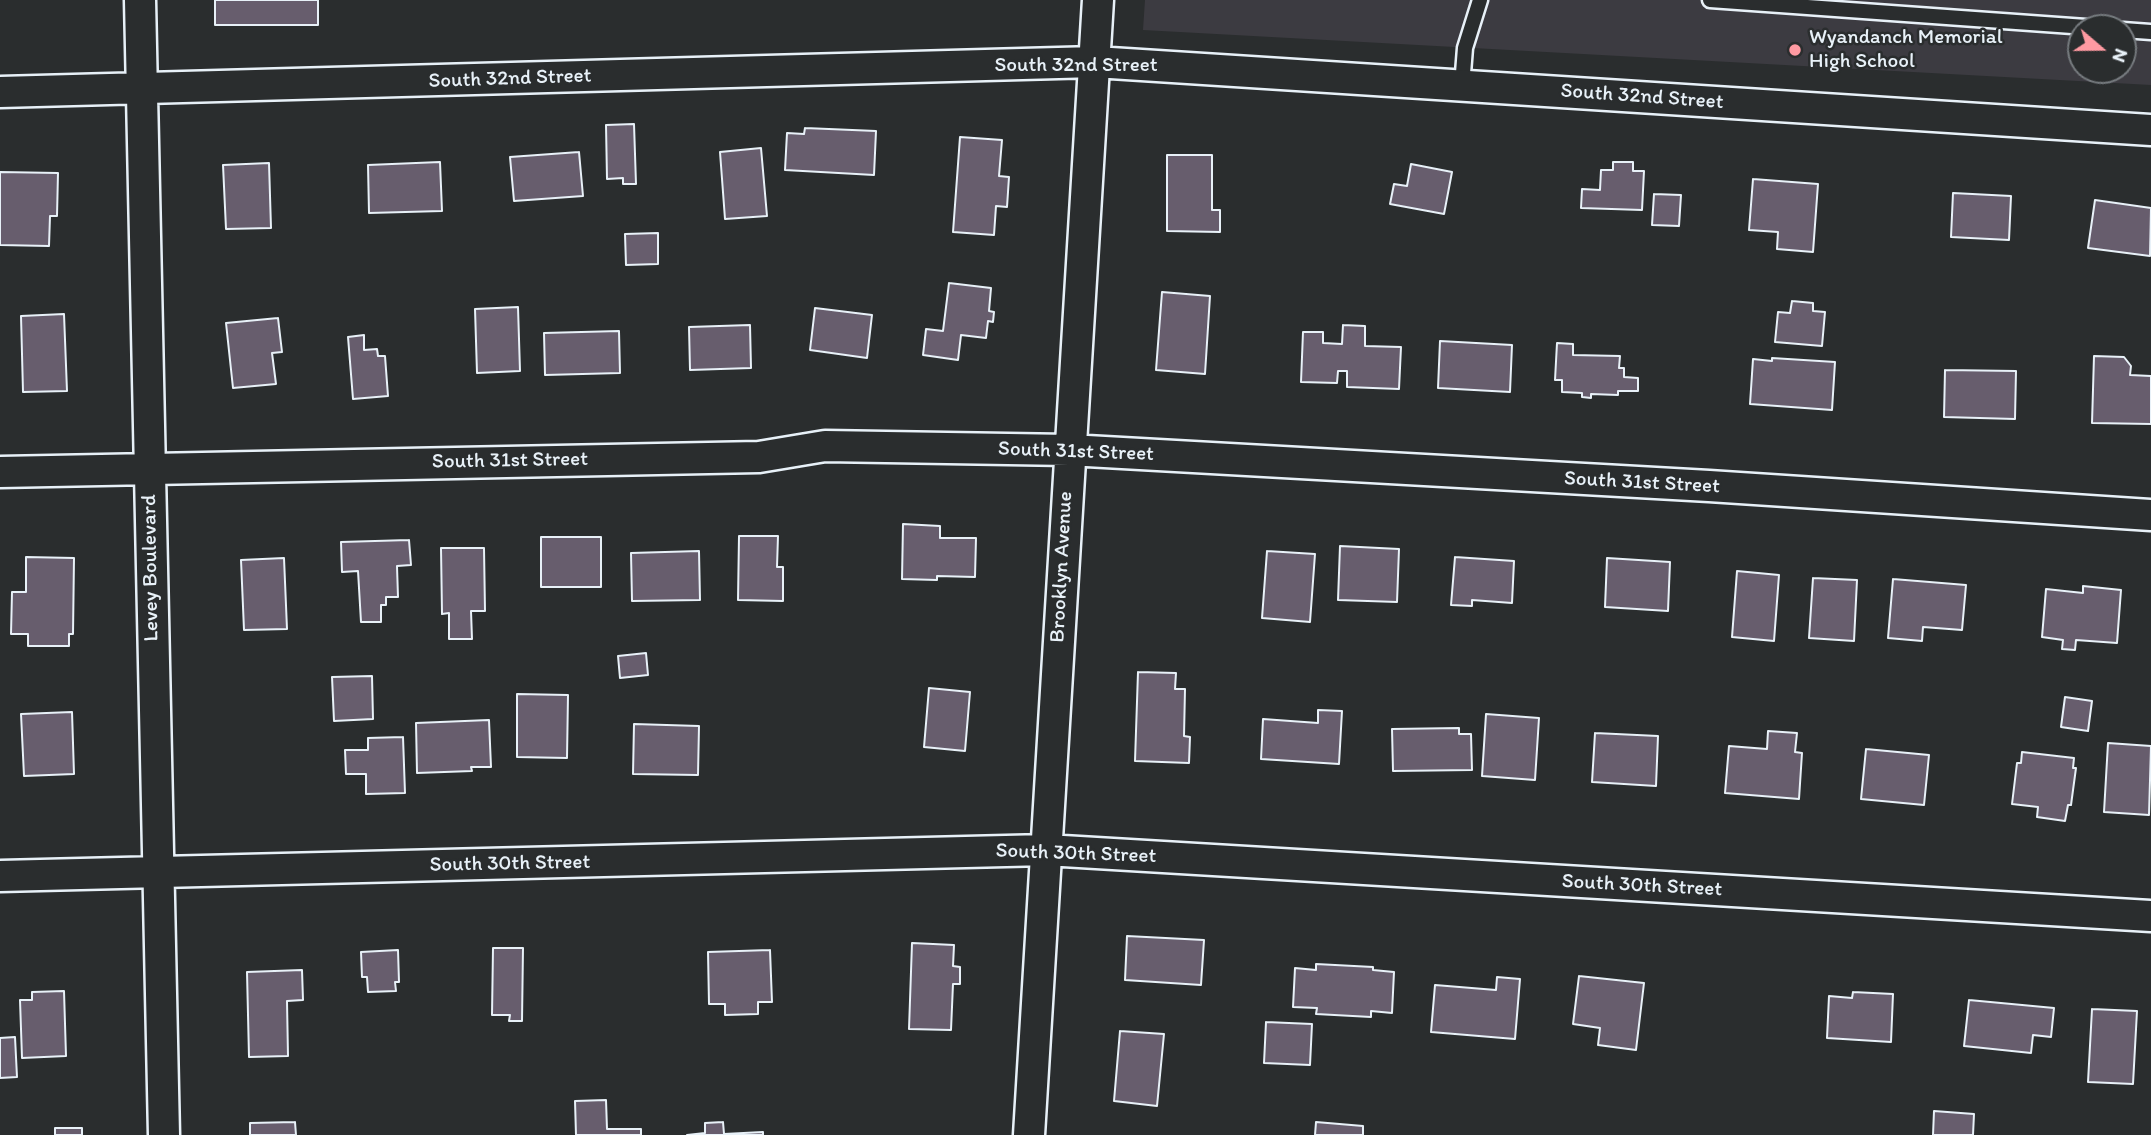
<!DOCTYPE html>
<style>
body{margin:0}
#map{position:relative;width:2151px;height:1135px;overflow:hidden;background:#2a2d2e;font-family:Itim,sans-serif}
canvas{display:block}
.north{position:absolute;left:2067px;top:14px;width:70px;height:70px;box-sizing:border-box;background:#2a2d2e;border:2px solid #767b7f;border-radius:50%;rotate:110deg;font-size:19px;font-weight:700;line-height:28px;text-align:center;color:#e8f1f8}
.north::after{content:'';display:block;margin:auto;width:24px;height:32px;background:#ff9aa2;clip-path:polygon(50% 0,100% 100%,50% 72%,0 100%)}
</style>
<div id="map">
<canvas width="2151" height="1135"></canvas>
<div class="north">N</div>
</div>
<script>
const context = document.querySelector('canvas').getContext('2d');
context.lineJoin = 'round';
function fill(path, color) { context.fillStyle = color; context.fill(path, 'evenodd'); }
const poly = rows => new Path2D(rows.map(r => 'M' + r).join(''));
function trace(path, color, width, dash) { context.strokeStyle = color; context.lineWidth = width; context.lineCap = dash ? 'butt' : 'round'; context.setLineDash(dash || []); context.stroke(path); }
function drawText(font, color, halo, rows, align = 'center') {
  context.font = font + ' Itim,sans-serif'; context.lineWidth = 5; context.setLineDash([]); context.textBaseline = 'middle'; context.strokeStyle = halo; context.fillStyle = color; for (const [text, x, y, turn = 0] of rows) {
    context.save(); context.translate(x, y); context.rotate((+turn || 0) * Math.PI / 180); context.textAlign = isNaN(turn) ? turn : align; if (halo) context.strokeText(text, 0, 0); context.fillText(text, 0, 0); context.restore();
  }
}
const built = poly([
 [1145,0,2151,0,2151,85,1143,30],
 [2081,28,2123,28,2123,70,2081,70]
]);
const building = poly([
 [215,0,318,0,318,25,215,25,215,0],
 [634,124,636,184,623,184,623,178,607,179,606,125,634,124],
 [805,128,876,131,874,175,785,170,787,133,804,134,805,128],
 [960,137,1002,140,999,176,1009,177,1007,207,996,206,994,235,953,232,960,137],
 [761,148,767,216,725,219,720,152,761,148],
 [579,152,583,196,514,201,510,157,579,152],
 [1167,155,1212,155,1212,210,1220,210,1220,232,1167,231,1167,155],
 [440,162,442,211,369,213,368,165,440,162],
 [1613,162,1633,162,1633,171,1644,171,1642,210,1581,208,1582,189,1600,190,1601,170,1613,170,1613,162],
 [269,163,271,228,226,229,223,165,269,163],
 [1411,164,1452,172,1444,214,1390,204,1394,184,1407,186,1411,164],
 [0,172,58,173,57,216,50,216,49,246,0,245,0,172],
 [1753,179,1818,184,1813,252,1777,249,1778,232,1749,230,1753,179],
 [1953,193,2011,196,2009,240,1951,237,1953,193],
 [1654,194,1681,195,1679,226,1652,225,1654,194],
 [2095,200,2151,208,2150,256,2088,248,2095,200],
 [658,233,658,264,626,265,625,234,658,233],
 [949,283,991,288,989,311,994,312,993,322,988,321,986,338,961,335,958,360,923,355,926,329,943,331,949,283],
 [1162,292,1210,296,1205,374,1156,370,1162,292],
 [1792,301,1813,303,1813,311,1825,312,1822,346,1775,342,1778,312,1790,313,1792,301],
 [518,307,520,371,477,373,475,309,518,307],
 [815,308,872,315,867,358,810,350,815,308],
 [64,314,67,391,23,392,21,316,64,314],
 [278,318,282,352,272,353,276,384,233,388,226,323,278,318],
 [750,325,751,368,690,370,689,327,750,325],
 [1343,325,1365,326,1365,346,1401,347,1399,389,1347,387,1347,371,1338,371,1337,383,1301,382,1303,332,1323,332,1323,343,1342,344,1343,325],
 [619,331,620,373,545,375,544,333,619,331],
 [364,335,364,350,377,349,378,356,385,356,388,396,353,399,348,337,364,335],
 [1440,341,1512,345,1510,392,1438,388,1440,341],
 [1557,343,1573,344,1573,355,1620,356,1619,368,1624,368,1624,377,1638,378,1638,391,1618,391,1618,395,1591,394,1591,398,1582,397,1582,393,1562,392,1562,380,1555,380,1557,343],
 [2094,356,2124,357,2131,366,2130,375,2151,376,2151,424,2092,423,2094,356],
 [1772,358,1835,362,1832,410,1750,404,1753,359,1772,361,1772,358],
 [1945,370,2016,371,2015,419,1944,417,1945,370],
 [903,524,940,526,940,538,976,538,975,577,937,576,937,580,902,579,903,524],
 [739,536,778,536,777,567,783,567,783,601,738,600,739,536],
 [541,537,601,537,601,587,541,587,541,537],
 [409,540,411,565,397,566,398,597,386,597,386,605,381,605,381,622,361,622,358,571,342,572,341,542,409,540],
 [1340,546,1399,549,1397,602,1338,600,1340,546],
 [441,548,484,548,485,611,471,611,472,639,449,639,449,613,442,614,441,548],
 [699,551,700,600,632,601,631,553,699,551],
 [1267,551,1315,554,1310,622,1262,618,1267,551],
 [26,557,74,558,73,634,69,634,69,646,28,646,28,634,11,634,12,592,26,592,26,557],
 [1455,557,1514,561,1512,603,1472,600,1472,606,1451,605,1455,557],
 [284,558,287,629,244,630,241,560,284,558],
 [1607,558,1670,562,1668,611,1605,607,1607,558],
 [1737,571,1779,575,1774,641,1732,637,1737,571],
 [1813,578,1857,580,1854,641,1809,638,1813,578],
 [1893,579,1966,585,1962,630,1923,627,1922,641,1888,638,1893,579],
 [2083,586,2121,590,2117,643,2076,640,2075,650,2062,649,2063,640,2042,637,2046,589,2083,593,2083,586],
 [646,653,648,675,620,678,618,656,646,653],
 [1138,672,1176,673,1175,689,1185,689,1184,736,1190,737,1189,763,1135,761,1138,672],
 [372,676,373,719,334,721,332,677,372,676],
 [929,688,970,692,965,751,924,747,929,688],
 [517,694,568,695,567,758,517,757,517,694],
 [2065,697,2092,701,2088,731,2061,727,2065,697],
 [1318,710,1342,711,1339,764,1261,759,1263,719,1318,723,1318,710],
 [72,712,74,774,24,776,21,714,72,712],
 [1486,714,1539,718,1535,780,1482,776,1486,714],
 [489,720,491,767,471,767,472,771,417,773,416,723,489,720],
 [634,724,699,726,698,775,633,774,634,724],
 [1459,728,1459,734,1471,734,1472,770,1393,771,1392,729,1459,728],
 [1768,731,1797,733,1795,752,1802,753,1799,799,1725,793,1729,746,1767,749,1768,731],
 [1595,733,1658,736,1656,786,1592,782,1595,733],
 [403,737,405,793,366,794,366,774,346,774,345,750,368,750,368,738,403,737],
 [2108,743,2151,746,2149,815,2104,812,2108,743],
 [1866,749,1929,755,1924,805,1861,799,1866,749],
 [2022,752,2074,758,2073,768,2076,768,2071,805,2068,805,2065,821,2037,817,2038,807,2012,804,2017,763,2021,763,2022,752],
 [1127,936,1204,940,1201,985,1125,980,1127,936],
 [912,943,954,945,953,966,960,967,960,984,953,984,951,1030,909,1029,912,943],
 [493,948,523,948,522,1021,509,1021,510,1015,492,1015,493,948],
 [398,950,399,982,395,982,396,991,368,992,367,977,362,977,361,952,398,950],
 [770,950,772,1002,758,1002,758,1014,725,1015,725,1004,709,1004,708,952,770,950],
 [1316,964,1373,967,1373,970,1394,972,1392,1013,1371,1011,1371,1017,1316,1014,1317,1008,1293,1007,1295,968,1316,970,1316,964],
 [302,970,303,1000,287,1001,288,1056,249,1057,247,972,302,970],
 [1579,976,1644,983,1636,1050,1598,1045,1600,1028,1573,1024,1579,976],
 [1497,977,1520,979,1515,1039,1431,1032,1435,985,1496,990,1497,977],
 [64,991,66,1056,22,1058,20,1000,32,1000,32,992,64,991],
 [1853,992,1893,994,1891,1042,1827,1038,1829,996,1852,998,1853,992],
 [1969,1000,2054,1008,2051,1037,2033,1035,2031,1053,1964,1046,1969,1000],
 [2092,1009,2137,1011,2133,1084,2088,1082,2092,1009],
 [1266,1022,1312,1024,1310,1065,1264,1063,1266,1022],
 [1120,1031,1164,1034,1157,1106,1114,1101,1120,1031],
 [15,1037,17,1077,0,1078,0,1038,15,1037],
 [606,1100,607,1129,641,1129,641,1135,576,1135,575,1101,606,1100],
 [1934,1111,1974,1114,1973,1135,1933,1135,1934,1111],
 [295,1122,296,1135,250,1135,250,1123,295,1122],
 [723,1122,724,1134,763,1132,763,1135,687,1135,705,1133,705,1123,723,1122],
 [1316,1122,1363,1126,1363,1135,1315,1135,1316,1122],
 [55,1128,82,1128,82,1135,55,1135,55,1128]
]);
const lane = poly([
 [1710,0,2100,28],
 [2123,30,2151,32],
 [1462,86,1465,48,1480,0]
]);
const street = poly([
 [140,0,164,1135],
 [0,92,1095,62,2151,130],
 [0,472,759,457,825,446,1069,450,1709,486,2151,515],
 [0,876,1046,850,2151,916],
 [1029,1135,1098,0]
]);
const markers = [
 [1795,50,7,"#ff9aa2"]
];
const poiNames = [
 ["Wyandanch Memorial",1809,38],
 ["High School",1809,62]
];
const streetNames = [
 ["South 32nd Street",1076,66],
 ["South 32nd Street",510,79,-2],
 ["South 32nd Street",1642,97,4],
 ["South 31st Street",1076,452,2],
 ["South 31st Street",510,461,-1],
 ["South 31st Street",1642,483,3],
 ["Brooklyn Avenue",1062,567,-87],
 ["Levey Boulevard",151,568,-91],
 ["South 30th Street",1076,854,2],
 ["South 30th Street",510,864,-1],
 ["South 30th Street",1642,886,3]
];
fill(built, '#3c3b41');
fill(building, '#675d6d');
trace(building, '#e8f1f8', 2);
trace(lane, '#e8f1f8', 19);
trace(street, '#e8f1f8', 35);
trace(lane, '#2a2d2e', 14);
trace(street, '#2a2d2e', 30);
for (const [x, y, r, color] of markers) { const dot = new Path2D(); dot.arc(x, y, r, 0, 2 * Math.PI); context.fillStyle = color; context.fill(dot); trace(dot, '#2a2d2e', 2.5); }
drawText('21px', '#e8f1f8', '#2a2d2e', poiNames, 'left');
drawText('21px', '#e8f1f8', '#2a2d2e', streetNames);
</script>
